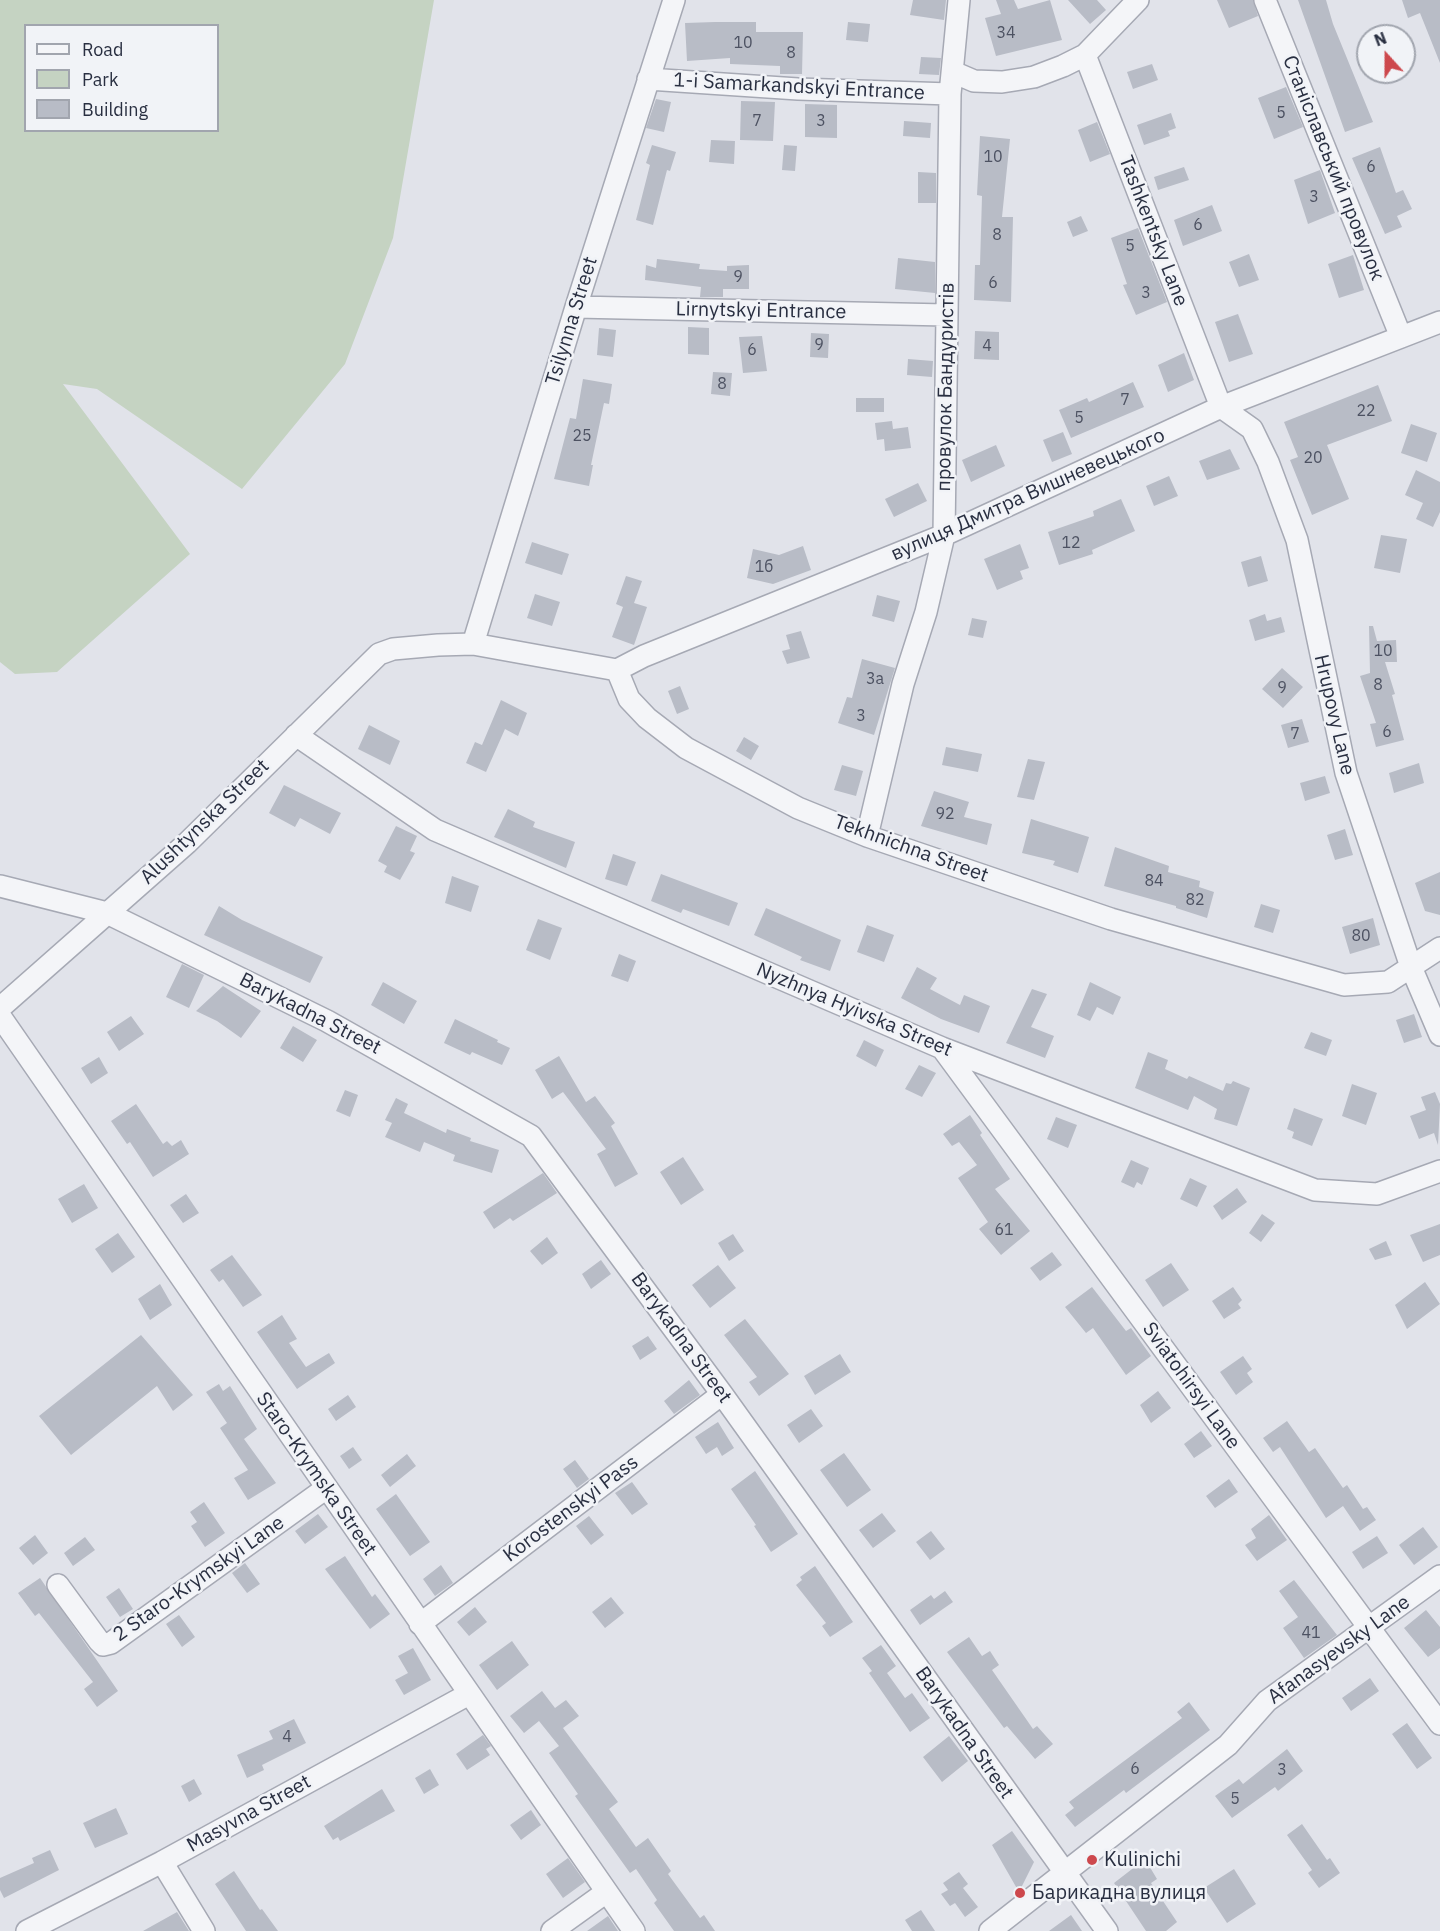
<!DOCTYPE html>
<meta charset="utf-8">
<style>
body{margin:0}
#map{position:relative;width:1440px;height:1931px;overflow:hidden;background:#e1e3ea;font-family:"IBM Plex Sans",sans-serif}
canvas{display:block}
.legend{position:absolute;left:24px;top:24px;width:195px;height:108px;box-sizing:border-box;background:#f1f3f7;border:2px solid #a1a5ae;margin:0;padding:8px 10px;list-style:none;font-size:18px;color:#292f41}
.legend li{display:flex;align-items:center;gap:12px;height:30px}
.legend b{width:30px;border:2px solid #a1a5ae}
.north{position:absolute;left:1356px;top:24px;width:60px;height:60px;box-sizing:border-box;background:#f1f3f7;border:2px solid #a1a5ae;border-radius:50%;rotate:339deg;font-size:16px;font-weight:700;line-height:24px;text-align:center;color:#292f41}
.north::after{content:'';display:block;margin:auto;width:21px;height:27px;background:#cd484d;clip-path:polygon(50% 0,100% 100%,50% 72%,0 100%)}
</style>
<div id="map">
<canvas width="1440" height="1931"></canvas>
<ul class="legend">
<li><b style="height:8px;background:#f4f5f8"></b>Road</li>
<li><b style="height:16px;background:#c5d3c2"></b>Park</li>
<li><b style="height:16px;background:#b8bcc6"></b>Building</li>
</ul>
<div class="north">N</div>
</div>
<script>
const context = document.querySelector('canvas').getContext('2d');
context.lineJoin = 'round';
function fill(path, color) { context.fillStyle = color; context.fill(path, 'evenodd'); }
const poly = rows => new Path2D(rows.map(r => 'M' + r).join(''));
function trace(path, color, width, dash) { context.strokeStyle = color; context.lineWidth = width; context.lineCap = dash ? 'butt' : 'round'; context.setLineDash(dash || []); context.stroke(path); }
function drawText(font, color, halo, rows, align = 'center') {
  context.font = font + ' "IBM Plex Sans",sans-serif'; context.lineWidth = 5; context.setLineDash([]); context.textBaseline = 'middle'; context.strokeStyle = halo; context.fillStyle = color; for (const [text, x, y, turn = 0] of rows) {
    context.save(); context.translate(x, y); context.rotate((+turn || 0) * Math.PI / 180); context.textAlign = isNaN(turn) ? turn : align; if (halo) context.strokeText(text, 0, 0); context.fillText(text, 0, 0); context.restore();
  }
}
const green = poly([
 [0,0,434,0,393,238,345,364,242,489,97,389,63,384,190,554,57,672,15,674,0,662],
 [26,26,218,26,218,130,26,130]
]);
const building = poly([
 [913,0,946,0,944,20,910,15],
 [996,0,1014,0,1018,9,1050,0,1062,40,996,56,985,18,1001,14],
 [1068,0,1097,0,1106,10,1090,24],
 [1217,0,1253,0,1258,16,1229,28],
 [1298,0,1326,0,1333,24,1373,122,1345,132],
 [1402,0,1440,0,1440,63,1420,13,1408,18],
 [715,22,756,22,756,32,803,32,802,74,780,74,780,66,730,64,730,58,687,61,685,23],
 [848,22,870,24,868,42,846,40],
 [921,57,941,58,939,75,919,74],
 [1152,64,1158,80,1133,89,1127,72],
 [1286,87,1303,127,1274,139,1258,98],
 [656,99,671,102,664,132,646,128],
 [741,101,775,102,773,141,740,140],
 [805,104,837,105,837,138,805,137],
 [1171,113,1176,128,1168,131,1170,136,1144,145,1137,125],
 [904,121,931,123,930,138,903,136],
 [1097,122,1110,154,1090,162,1078,130],
 [980,136,1010,139,1002,217,1013,217,1011,302,974,300,975,265,980,265,982,196,977,195],
 [711,140,735,141,734,164,709,162],
 [652,145,676,152,670,171,667,170,653,225,636,220,650,165,646,163],
 [784,145,797,146,795,171,782,170],
 [1380,147,1396,193,1403,190,1412,209,1397,216,1402,227,1385,234,1352,158],
 [1184,167,1189,180,1158,190,1154,177],
 [1320,170,1335,213,1308,224,1294,180],
 [918,172,936,173,936,203,918,203],
 [1212,205,1222,231,1183,246,1174,220],
 [1081,216,1088,231,1073,237,1067,222],
 [1138,228,1167,302,1136,315,1123,285,1127,284,1111,238],
 [1249,254,1259,280,1239,287,1229,262],
 [1353,255,1364,290,1339,298,1328,264],
 [898,258,935,262,935,293,895,289],
 [657,259,700,264,699,269,727,271,727,266,749,265,749,289,723,289,723,297,700,297,701,287,645,280,646,265,656,268],
 [1238,314,1253,354,1229,362,1215,322],
 [688,327,709,328,709,355,688,354],
 [599,328,616,330,613,357,597,355],
 [975,331,999,332,999,360,974,359],
 [811,333,829,334,828,358,810,357],
 [762,336,767,371,743,373,739,337],
 [1184,353,1194,380,1168,392,1158,365],
 [908,359,933,361,932,377,907,375],
 [713,372,732,373,730,396,711,394],
 [583,379,612,384,609,404,604,403,591,465,593,465,589,486,554,479,570,418,576,419],
 [1133,382,1144,407,1071,438,1059,410,1087,398,1089,402],
 [1378,385,1392,421,1327,445,1349,499,1312,515,1290,460,1298,457,1284,422],
 [856,398,884,398,884,412,856,412],
 [892,421,893,429,908,427,911,448,885,451,884,439,877,440,875,423],
 [1411,424,1437,433,1427,462,1401,453],
 [1063,432,1072,454,1052,462,1043,440],
 [996,445,1005,466,971,482,962,460],
 [1230,449,1240,469,1207,480,1199,461],
 [1416,470,1440,482,1440,512,1433,527,1416,519,1423,503,1405,495],
 [1169,476,1178,496,1154,506,1146,486],
 [918,483,927,501,894,517,885,499],
 [1121,499,1135,531,1092,550,1093,554,1059,565,1048,532,1094,516,1093,511],
 [1381,535,1407,539,1400,573,1374,568],
 [532,542,569,554,562,575,525,563],
 [1020,544,1029,568,1020,571,1023,579,997,590,984,559],
 [803,546,811,570,773,584,747,578,753,549,779,555],
 [1261,556,1268,581,1248,587,1241,562],
 [626,576,642,581,634,603,647,607,634,645,612,637,623,607,616,604],
 [535,594,560,602,552,626,527,618],
 [877,595,900,601,894,622,872,616],
 [1265,614,1267,621,1281,617,1285,632,1255,641,1249,620],
 [972,618,987,621,983,638,968,635],
 [1369,626,1373,626,1377,641,1396,640,1397,662,1385,662,1395,694,1392,695,1404,740,1376,747,1370,724,1376,723,1360,676,1370,673],
 [801,631,810,658,787,664,782,651,790,649,786,635],
 [862,659,895,668,874,735,838,723,847,697,852,698],
 [1282,668,1303,687,1283,708,1262,689],
 [680,686,689,709,677,714,668,691],
 [501,700,527,713,518,736,505,729,486,772,466,763,475,742,482,745],
 [1302,719,1309,742,1288,748,1281,725],
 [369,725,400,741,390,765,358,749],
 [744,737,759,746,751,760,736,751],
 [946,747,982,754,978,772,942,765],
 [1028,759,1045,762,1034,800,1017,797],
 [1419,763,1424,783,1394,793,1389,773],
 [842,765,863,771,856,796,834,790],
 [1325,776,1330,793,1305,801,1300,783],
 [284,785,341,813,330,834,300,818,295,827,269,813],
 [934,791,969,802,964,817,992,824,987,845,921,826],
 [508,809,535,822,533,827,575,842,566,868,494,837],
 [1031,819,1089,837,1078,873,1053,865,1055,861,1022,853],
 [396,826,417,836,410,851,415,853,400,880,384,872,387,866,378,861],
 [1345,829,1353,855,1335,860,1327,835],
 [1115,847,1169,866,1168,872,1200,881,1199,887,1214,892,1207,918,1176,908,1176,906,1104,886],
 [613,854,636,862,627,886,605,879],
 [1440,872,1440,915,1425,911,1415,883],
 [661,874,738,903,729,926,683,909,681,913,651,901],
 [452,876,479,886,471,912,445,903],
 [1261,904,1280,910,1273,933,1254,927],
 [219,906,242,920,323,957,310,983,204,935],
 [766,908,841,940,830,971,800,960,802,957,754,935],
 [1373,918,1380,945,1350,954,1342,927],
 [538,919,562,928,550,960,526,950],
 [867,925,894,935,884,962,857,952],
 [619,954,636,961,628,982,611,976],
 [182,964,204,975,189,1008,166,997],
 [917,967,937,978,930,989,960,1005,964,995,990,1006,979,1033,941,1019,901,998],
 [383,982,417,1001,404,1024,371,1005],
 [1090,982,1121,997,1113,1015,1097,1007,1090,1021,1077,1015],
 [223,986,261,1011,241,1038,217,1021,196,1011],
 [1032,989,1047,994,1031,1027,1054,1036,1045,1058,1006,1043],
 [1414,1014,1422,1037,1404,1043,1396,1020],
 [131,1016,144,1034,119,1051,107,1032],
 [455,1019,498,1040,497,1042,510,1048,502,1065,472,1052,470,1055,444,1043],
 [293,1026,317,1040,303,1062,280,1048],
 [1311,1032,1332,1040,1326,1056,1304,1048],
 [864,1040,884,1050,876,1067,856,1056],
 [1148,1052,1168,1060,1165,1069,1187,1079,1189,1076,1223,1091,1226,1083,1231,1084,1233,1081,1250,1088,1237,1126,1214,1119,1217,1109,1194,1096,1188,1110,1135,1088],
 [559,1056,586,1102,595,1096,615,1123,611,1126,638,1174,615,1187,597,1154,606,1149,563,1092,552,1099,535,1070],
 [99,1057,108,1073,91,1084,81,1068],
 [919,1065,936,1073,922,1097,905,1089],
 [1352,1084,1377,1093,1366,1125,1342,1116],
 [345,1090,358,1095,350,1117,336,1111],
 [1435,1092,1440,1104,1438,1145,1434,1133,1419,1139,1410,1116,1426,1110,1421,1097],
 [396,1098,408,1104,404,1113,446,1133,447,1129,471,1138,470,1141,499,1150,492,1173,453,1161,455,1155,424,1142,420,1152,385,1137,392,1123,385,1120],
 [136,1104,163,1144,167,1141,172,1146,181,1140,189,1154,153,1177,130,1142,127,1144,111,1121],
 [1294,1108,1323,1119,1312,1146,1292,1138,1294,1132,1287,1129],
 [970,1115,982,1133,980,1135,1010,1179,995,1189,1030,1231,1001,1255,979,1229,988,1222,958,1178,977,1165,959,1142,952,1146,943,1134],
 [1056,1117,1077,1125,1068,1148,1047,1139],
 [683,1157,704,1190,681,1205,660,1172],
 [1131,1160,1149,1168,1142,1185,1137,1182,1134,1188,1121,1182],
 [543,1173,557,1193,513,1221,510,1218,494,1229,483,1212],
 [1190,1178,1207,1186,1197,1207,1180,1199],
 [84,1184,98,1208,72,1223,58,1199],
 [1237,1188,1247,1202,1222,1220,1213,1206],
 [186,1194,199,1213,183,1223,170,1205],
 [1262,1214,1275,1223,1261,1242,1249,1233],
 [1440,1224,1440,1255,1423,1262,1410,1235],
 [118,1233,135,1257,112,1273,95,1249],
 [733,1234,744,1251,729,1261,718,1243],
 [547,1237,558,1253,542,1265,530,1251],
 [1386,1241,1392,1255,1375,1260,1369,1249],
 [1052,1252,1062,1265,1040,1281,1030,1268],
 [232,1255,262,1295,243,1307,223,1279,219,1282,210,1270],
 [601,1260,611,1274,591,1289,582,1274],
 [1171,1263,1189,1290,1163,1307,1145,1280],
 [718,1265,736,1288,710,1308,692,1285],
 [1425,1282,1440,1304,1407,1329,1395,1305],
 [160,1284,172,1305,150,1320,138,1299],
 [1092,1287,1126,1331,1131,1328,1151,1356,1126,1375,1093,1328,1086,1333,1065,1307],
 [1233,1287,1242,1300,1238,1304,1241,1308,1224,1319,1212,1301],
 [282,1315,297,1339,289,1343,306,1367,329,1353,335,1363,297,1389,257,1332],
 [745,1319,789,1374,759,1396,749,1382,757,1377,724,1335],
 [141,1335,193,1395,173,1411,157,1386,71,1455,39,1416],
 [648,1336,657,1349,640,1360,632,1346],
 [840,1354,851,1372,815,1395,804,1376],
 [1243,1356,1252,1369,1247,1373,1253,1382,1236,1395,1220,1372],
 [689,1380,700,1395,674,1414,664,1401],
 [219,1384,223,1391,230,1386,257,1429,244,1439,276,1483,248,1500,234,1478,248,1470,220,1428,227,1423,206,1392],
 [1158,1391,1171,1408,1151,1423,1140,1405],
 [348,1395,356,1407,336,1421,328,1409],
 [811,1409,823,1426,799,1443,787,1425],
 [1287,1421,1309,1452,1315,1448,1343,1488,1347,1485,1363,1509,1367,1507,1376,1520,1360,1531,1343,1506,1326,1518,1280,1447,1273,1452,1263,1438],
 [718,1422,734,1448,722,1456,717,1447,706,1454,695,1437],
 [1201,1431,1212,1446,1194,1458,1184,1444],
 [353,1447,362,1460,349,1469,340,1456],
 [844,1453,871,1490,847,1507,820,1470],
 [407,1454,416,1466,390,1487,381,1475],
 [575,1460,589,1479,577,1488,563,1469],
 [755,1471,798,1534,771,1552,754,1526,756,1525,731,1489],
 [1229,1479,1238,1492,1215,1508,1206,1496],
 [632,1482,648,1504,632,1515,615,1493],
 [396,1494,430,1542,410,1556,376,1509],
 [204,1502,225,1533,205,1547,191,1526,197,1522,190,1512],
 [882,1513,896,1531,873,1548,859,1530],
 [318,1514,328,1527,305,1544,295,1531],
 [1269,1515,1287,1540,1257,1561,1245,1545,1256,1538,1251,1529],
 [589,1516,604,1535,591,1545,576,1526],
 [1423,1527,1438,1547,1414,1565,1399,1545],
 [931,1531,945,1549,930,1560,916,1542],
 [35,1535,48,1553,33,1565,19,1548],
 [1377,1536,1388,1553,1363,1569,1352,1552],
 [85,1537,95,1550,73,1566,64,1553],
 [345,1556,372,1597,375,1594,390,1614,370,1629,325,1569],
 [245,1563,260,1584,247,1593,232,1573],
 [441,1565,453,1583,435,1596,423,1579],
 [815,1566,853,1622,830,1637,822,1626,826,1623,796,1585,802,1580,800,1577],
 [40,1578,118,1691,97,1707,84,1689,93,1682,39,1613,35,1616,18,1593],
 [1294,1580,1337,1635,1304,1658,1283,1628,1298,1617,1279,1591],
 [119,1588,133,1609,120,1617,106,1597],
 [945,1591,953,1602,920,1625,910,1610,931,1595,934,1599],
 [611,1597,624,1613,605,1628,592,1612],
 [475,1607,487,1622,469,1636,457,1622],
 [1426,1610,1440,1627,1440,1648,1428,1657,1404,1628],
 [179,1615,195,1637,182,1647,166,1624],
 [969,1637,982,1656,990,1651,999,1665,992,1670,1033,1729,1037,1726,1053,1744,1035,1759,1007,1726,1004,1728,947,1652],
 [512,1641,529,1665,497,1690,479,1665],
 [881,1645,896,1666,887,1673,905,1698,912,1693,930,1718,910,1732,869,1673,872,1671,862,1658],
 [413,1648,431,1680,404,1695,395,1680,408,1673,398,1656],
 [1370,1678,1379,1691,1351,1711,1342,1698],
 [542,1691,555,1708,566,1700,579,1716,563,1728,618,1802,609,1809,636,1847,648,1838,671,1871,668,1874,700,1918,704,1915,715,1931,674,1931,654,1903,657,1900,636,1869,630,1873,575,1796,578,1794,549,1753,559,1746,539,1721,524,1733,510,1716],
 [1189,1702,1210,1730,1126,1793,1124,1790,1075,1827,1065,1815,1074,1808,1069,1802,1182,1718,1177,1712],
 [294,1719,306,1743,262,1765,264,1770,247,1778,237,1755,273,1739,269,1731],
 [1407,1723,1432,1758,1417,1769,1392,1734],
 [483,1735,491,1746,486,1749,490,1755,467,1770,456,1754],
 [949,1736,968,1761,942,1782,923,1757],
 [1287,1749,1303,1771,1278,1791,1275,1787,1232,1818,1215,1796,1239,1779,1243,1784],
 [430,1769,439,1785,424,1794,415,1778],
 [194,1779,202,1794,189,1802,181,1786],
 [382,1789,395,1811,340,1841,338,1837,333,1840,324,1826],
 [116,1808,128,1834,95,1848,83,1823],
 [531,1810,541,1825,521,1840,510,1825],
 [1302,1824,1327,1860,1330,1858,1340,1873,1319,1888,1308,1873,1312,1870,1287,1835],
 [1012,1831,1034,1862,1019,1892,992,1845],
 [50,1850,59,1870,4,1898,0,1890,0,1878,34,1863,32,1858],
 [568,1858,585,1882,563,1898,546,1874],
 [1145,1859,1157,1879,1151,1883,1177,1922,1166,1931,1146,1931,1114,1883],
 [1234,1869,1256,1904,1227,1923,1204,1888],
 [234,1871,260,1910,262,1909,278,1931,246,1931,215,1884],
 [959,1872,968,1884,963,1888,978,1907,965,1917,955,1903,950,1906,941,1894,948,1890,943,1883],
 [921,1910,935,1931,912,1931,905,1920],
 [177,1912,189,1931,143,1931],
 [1071,1915,1082,1931,1049,1931],
 [608,1916,618,1931,587,1931]
]);
const minor = poly([
 [1265,0,1401,337],
 [1085,55,1221,407,1252,429,1268,462,1297,540,1346,773,1411,967,1440,1035],
 [953,72,974,81,1002,82,1034,77,1063,66,1085,55,1138,0],
 [648,79,798,89,950,94],
 [576,307,946,315],
 [473,644,576,307,674,0],
 [617,670,644,656,944,535,1221,407,1440,322],
 [296,735,435,830,942,1048,1315,1190,1377,1194,1440,1171],
 [867,836,903,684,926,612,944,535,950,94,959,0],
 [0,886,107,913,327,1021,531,1136,722,1394,1107,1931],
 [0,1008,187,843,379,654,393,649,438,645,473,644,617,670,629,699,647,718,686,748,798,808,867,836,1111,919,1344,985,1388,982,1440,948],
 [0,1016,634,1931],
 [942,1048,1440,1724],
 [58,1585,99,1641,103,1645,111,1643,325,1489],
 [420,1624,722,1394],
 [162,1862,204,1931],
 [27,1931,162,1862,469,1694],
 [552,1931,605,1893],
 [990,1931,1228,1745,1267,1701,1440,1576]
]);
const markers = [
 [1092,1860,6,"#cd484d"],
 [1020,1893,6,"#cd484d"]
];
const numberNames = [
 ["34",1006,33],
 ["10",743,43],
 ["8",791,53],
 ["5",1281,113],
 ["7",757,121],
 ["3",821,121],
 ["10",993,157],
 ["6",1371,167],
 ["3",1314,197],
 ["6",1198,225],
 ["8",997,235],
 ["5",1130,246],
 ["9",738,277],
 ["6",993,283],
 ["3",1146,293],
 ["9",819,345],
 ["4",987,346],
 ["6",752,350],
 ["8",722,384],
 ["7",1125,400],
 ["22",1366,411],
 ["5",1079,418],
 ["25",582,436],
 ["20",1313,458],
 ["12",1071,543],
 ["1б",764,567],
 ["10",1383,651],
 ["3а",875,679],
 ["8",1378,685],
 ["9",1282,688],
 ["3",861,716],
 ["6",1387,732],
 ["7",1295,734],
 ["92",945,814],
 ["84",1154,881],
 ["82",1195,900],
 ["80",1361,936],
 ["61",1004,1230],
 ["41",1311,1633],
 ["4",287,1737],
 ["6",1135,1769],
 ["3",1282,1770],
 ["5",1235,1799]
];
const streetNames = [
 ["1-i Samarkandskyi Entrance",799,87,3],
 ["Станіславський провулок",1333,168,68],
 ["Tashkentsky Lane",1153,231,69],
 ["Lirnytskyi Entrance",761,311,1],
 ["Tsilynna Street",572,321,-73],
 ["провулок Бандуристів",946,387,-89],
 ["вулиця Дмитра Вишневецького",1028,495,-24],
 ["Hrupovy Lane",1334,715,77],
 ["Alushtynska Street",205,822,-44],
 ["Tekhnichna Street",911,849,20],
 ["Nyzhnya Hyivska Street",854,1010,23],
 ["Barykadna Street",310,1014,27],
 ["Barykadna Street",681,1338,54],
 ["Sviatohirsyi Lane",1191,1386,54],
 ["Staro-Krymska Street",316,1474,55],
 ["Korostenskyi Pass",571,1509,-37],
 ["2 Staro-Krymskyi Lane",199,1579,-35],
 ["Afanasyevsky Lane",1339,1650,-36],
 ["Barykadna Street",964,1733,55],
 ["Masyvna Street",249,1814,-29]
];
const poiNames = [
 ["Kulinichi",1104,1860],
 ["Барикадна вулиця",1032,1893]
];
fill(green, '#c5d3c2');
fill(building, '#b8bcc6');
trace(minor, '#a6a9b4', 24);
trace(minor, '#f4f5f8', 21);
for (const [x, y, r, color] of markers) { const dot = new Path2D(); dot.arc(x, y, r, 0, 2 * Math.PI); context.fillStyle = color; context.fill(dot); trace(dot, '#f1f3f7', 2); }
drawText('16px', '#4d5262', null, numberNames);
drawText('20px', '#292f41', '#f1f3f7', streetNames);
drawText('20px', '#292f41', '#f1f3f7', poiNames, 'left');
</script>
